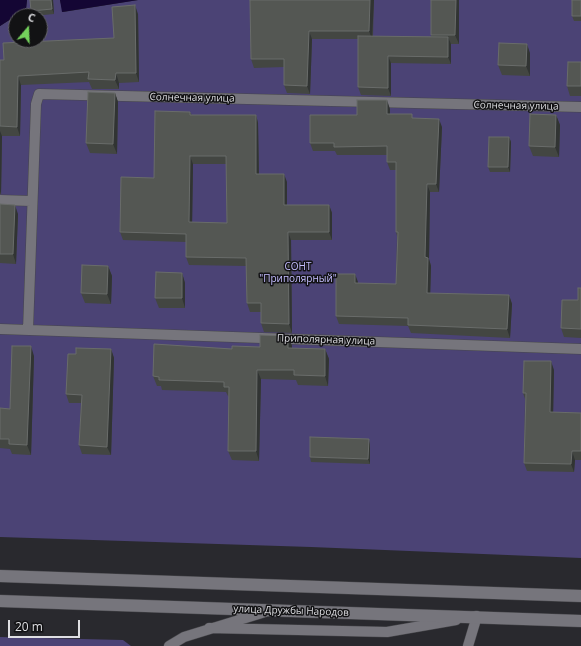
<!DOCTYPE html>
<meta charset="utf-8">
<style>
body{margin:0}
#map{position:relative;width:581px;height:646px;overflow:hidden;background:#29292e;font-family:"Open Sans",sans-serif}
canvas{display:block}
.north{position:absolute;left:8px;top:8px;width:40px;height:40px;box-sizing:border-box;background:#121214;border:1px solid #646467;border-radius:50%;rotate:19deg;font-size:11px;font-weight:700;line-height:16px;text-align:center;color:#dfdfe3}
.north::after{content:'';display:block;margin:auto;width:14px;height:18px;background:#74d25c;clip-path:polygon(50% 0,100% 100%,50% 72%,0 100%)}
.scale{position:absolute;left:8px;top:620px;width:72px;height:18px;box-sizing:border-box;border:2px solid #dfdfe3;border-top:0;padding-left:5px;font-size:12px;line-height:14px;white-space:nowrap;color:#dfdfe3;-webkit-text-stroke:3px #121214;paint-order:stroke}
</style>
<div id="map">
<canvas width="581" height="646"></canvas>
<div class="north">С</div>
<div class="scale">20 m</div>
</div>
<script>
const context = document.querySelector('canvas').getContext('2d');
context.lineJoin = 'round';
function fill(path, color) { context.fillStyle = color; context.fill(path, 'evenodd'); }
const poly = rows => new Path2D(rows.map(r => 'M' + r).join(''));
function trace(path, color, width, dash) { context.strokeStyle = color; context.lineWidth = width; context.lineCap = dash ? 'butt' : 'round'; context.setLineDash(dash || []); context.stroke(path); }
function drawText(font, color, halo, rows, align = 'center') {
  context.font = font + ' "Open Sans",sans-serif'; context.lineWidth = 3; context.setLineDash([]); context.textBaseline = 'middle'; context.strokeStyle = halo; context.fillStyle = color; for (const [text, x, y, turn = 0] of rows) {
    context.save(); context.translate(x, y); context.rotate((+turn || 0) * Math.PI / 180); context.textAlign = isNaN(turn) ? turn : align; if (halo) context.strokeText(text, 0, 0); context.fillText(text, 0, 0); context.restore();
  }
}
const green = poly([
 [27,0,60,0,63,12,138,0,581,0,581,558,311,547,0,537,0,26,16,16,16,40,40,40,40,16,16,16,26,9],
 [0,637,123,640,131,646,0,646]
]);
const water = poly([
 [0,0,27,0,26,9,0,26],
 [60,0,138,0,62,12]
]);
const service = poly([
 [0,200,31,201],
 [0,329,581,349],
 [28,330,36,104,39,94,581,107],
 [209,628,387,632,456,620],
 [169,646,184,637,265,612],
 [468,646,477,616,472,617]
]);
const secondary = poly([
 [0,576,581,596],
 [0,601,581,621]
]);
const wall = poly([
 [53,0,54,14,33,16,31,11],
 [250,0,374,0,373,36,431,37,431,35,459,0,459,44,451,44,451,64,391,63,391,96,361,95,358,87,358,39,312,39,310,94,287,93,284,85,284,67,254,68,251,59],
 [581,0,581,21,574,21,572,16],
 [138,14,139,82,119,83,119,89,92,89,89,82,21,85,20,136,2,136,1,194,0,194,0,60,4,60,114,38],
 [530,53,530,76,502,75,498,65],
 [581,62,581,96,570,96,567,86],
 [115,93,118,102,117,154,90,153,86,143],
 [390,109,390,114,413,118,442,127,439,192,430,192,429,259,431,266,430,294,509,295,512,304,510,338,411,333,408,326,339,324,336,316,358,282,358,283,396,284,397,236,396,232,396,170,390,170,387,162,387,155,337,155,335,151,313,151,310,143,357,115],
 [190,112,192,115,256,115,258,123,259,174,287,182,287,205,329,205,332,213,332,240,291,240,292,333,264,332,261,323,261,312,250,312,247,303,246,266,189,265,186,257,186,242,123,240,120,232,154,178],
 [193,164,226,164,227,223,192,222],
 [556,115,560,125,559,157,533,156,529,146],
 [509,137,511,142,510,172,490,172,488,167],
 [0,204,18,214,16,264,0,263],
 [108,266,112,276,111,304,85,303,81,293],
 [182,273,185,283,185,308,159,308,155,298],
 [581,288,581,338,564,337,561,328,578,300],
 [288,336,292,346,292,348,325,349,329,359,328,386,298,385,296,380,261,379,259,461,232,460,228,451,229,397,228,396,226,392,162,390,161,386,157,386,153,376,232,349,260,347],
 [111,349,114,358,111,455,82,454,79,445,81,403,69,403,66,394,76,354],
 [34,356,31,455,12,454,10,449,0,448,0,408,10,409],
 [554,370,553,412,581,413,581,460,575,460,574,472,527,471,524,463,525,399,523,393],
 [370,444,370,464,311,462,310,457]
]);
const shadedWall = poly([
 [51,0,53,0,54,14,52,9],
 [370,0,374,0,372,39,369,31],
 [456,0,459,0,459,44,455,35],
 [135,5,138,14,139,82,136,73],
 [309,31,312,39,310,94,307,86],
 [448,37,451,44,451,64,448,57],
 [527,44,530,53,530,76,526,66],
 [388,56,391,63,391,96,388,88],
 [116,73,119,83,119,89,115,80],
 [18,76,21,85,20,136,17,127],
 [115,93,118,102,117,154,113,144],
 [387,100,390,109,390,122,387,114],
 [256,115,258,123,259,182,256,174],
 [556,115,560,125,559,157,555,147],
 [439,119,442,127,439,192,436,184],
 [0,131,2,136,1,194,0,191],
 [509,137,511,142,510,172,508,167],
 [190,156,193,164,192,230,189,222],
 [284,174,287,182,287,213,284,205],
 [427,184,430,192,429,259,431,266,430,302,427,293,425,257],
 [15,205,18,214,16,264,13,254],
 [329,205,332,213,332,240,329,232],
 [288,232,291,240,292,333,289,324],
 [108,266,112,276,111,304,107,294],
 [182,273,185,283,185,308,182,298],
 [355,274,358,282,358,291,355,283],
 [509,295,512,304,510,338,507,329],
 [288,336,292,346,292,358,288,348],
 [31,346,34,356,31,455,27,445],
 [111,349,114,358,111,455,107,447],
 [325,349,329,359,328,386,325,376],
 [551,361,554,370,553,420,550,412],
 [257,370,261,379,259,461,256,451],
 [369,439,370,444,370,464,368,459],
 [572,451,575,460,574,472,571,464]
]);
const building = poly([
 [30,0,51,0,52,9,31,11,30,0],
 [250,0,370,0,369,31,309,31,307,86,284,85,284,59,251,59,250,0],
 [431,0,456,0,455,35,431,35,431,0],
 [572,0,581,0,581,16,572,16,572,0],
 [135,5,136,73,116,73,115,80,88,79,89,72,18,76,17,127,0,126,0,60,4,60,3,43,114,38,112,7,135,5],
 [358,36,448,37,448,57,388,56,388,88,358,87,358,36],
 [499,43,527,44,526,66,498,65,499,43],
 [568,62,581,62,581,86,567,86,568,62],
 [88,92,115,93,113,144,86,143,88,92],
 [357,100,387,100,387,114,412,114,412,118,439,119,436,184,427,184,425,257,428,258,427,293,509,295,507,329,408,325,408,318,336,316,336,274,355,274,355,283,396,284,398,232,396,232,396,162,387,162,387,146,334,147,334,143,310,143,310,115,357,115,357,100],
 [155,111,190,112,190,115,256,115,256,174,284,174,284,205,329,205,329,232,288,232,289,324,261,323,261,303,247,303,246,258,186,257,186,234,120,232,121,177,154,178,155,111],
 [190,156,226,156,227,223,189,222,190,156],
 [530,114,556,115,555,147,529,146,530,114],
 [489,137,509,137,508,167,488,167,489,137],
 [0,204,15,205,13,254,0,254,0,204],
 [82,265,108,266,107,294,81,293,82,265],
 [156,272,182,273,182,298,155,298,156,272],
 [578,288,581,288,581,329,561,328,562,300,578,300,578,288],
 [260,335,288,336,288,348,325,349,325,376,294,375,294,370,257,370,256,451,228,451,229,387,224,387,224,382,159,380,159,377,153,376,154,344,232,349,232,346,260,347,260,335],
 [12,346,31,346,27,445,9,444,9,439,0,439,0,408,10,409,12,346],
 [76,348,111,349,107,447,79,445,82,395,66,394,68,354,76,354,76,348],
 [524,361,551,361,550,412,581,413,581,451,572,451,571,464,524,463,526,393,523,393,524,361],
 [310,437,369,439,368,459,310,457,310,437]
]);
const streetNames = [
 ["Солнечная улица",192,98,1],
 ["Солнечная улица",516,106,1],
 ["Приполярная улица",326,340,2],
 ["улица Дружбы Народов",291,611,2]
];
const parkNames = [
 ["СОНТ",298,267],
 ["\"Приполярный\"",298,279]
];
fill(green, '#4b4375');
fill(water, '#140634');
trace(service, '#47474b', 11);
trace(secondary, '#47474b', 13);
trace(service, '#76757c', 10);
trace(secondary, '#76757c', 12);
fill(wall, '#434642');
fill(shadedWall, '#313433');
fill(building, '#545753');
trace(building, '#696c6a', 1);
drawText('10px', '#dfdfe3', '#121214', streetNames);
drawText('10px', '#c4bdfe', '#121214', parkNames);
</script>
